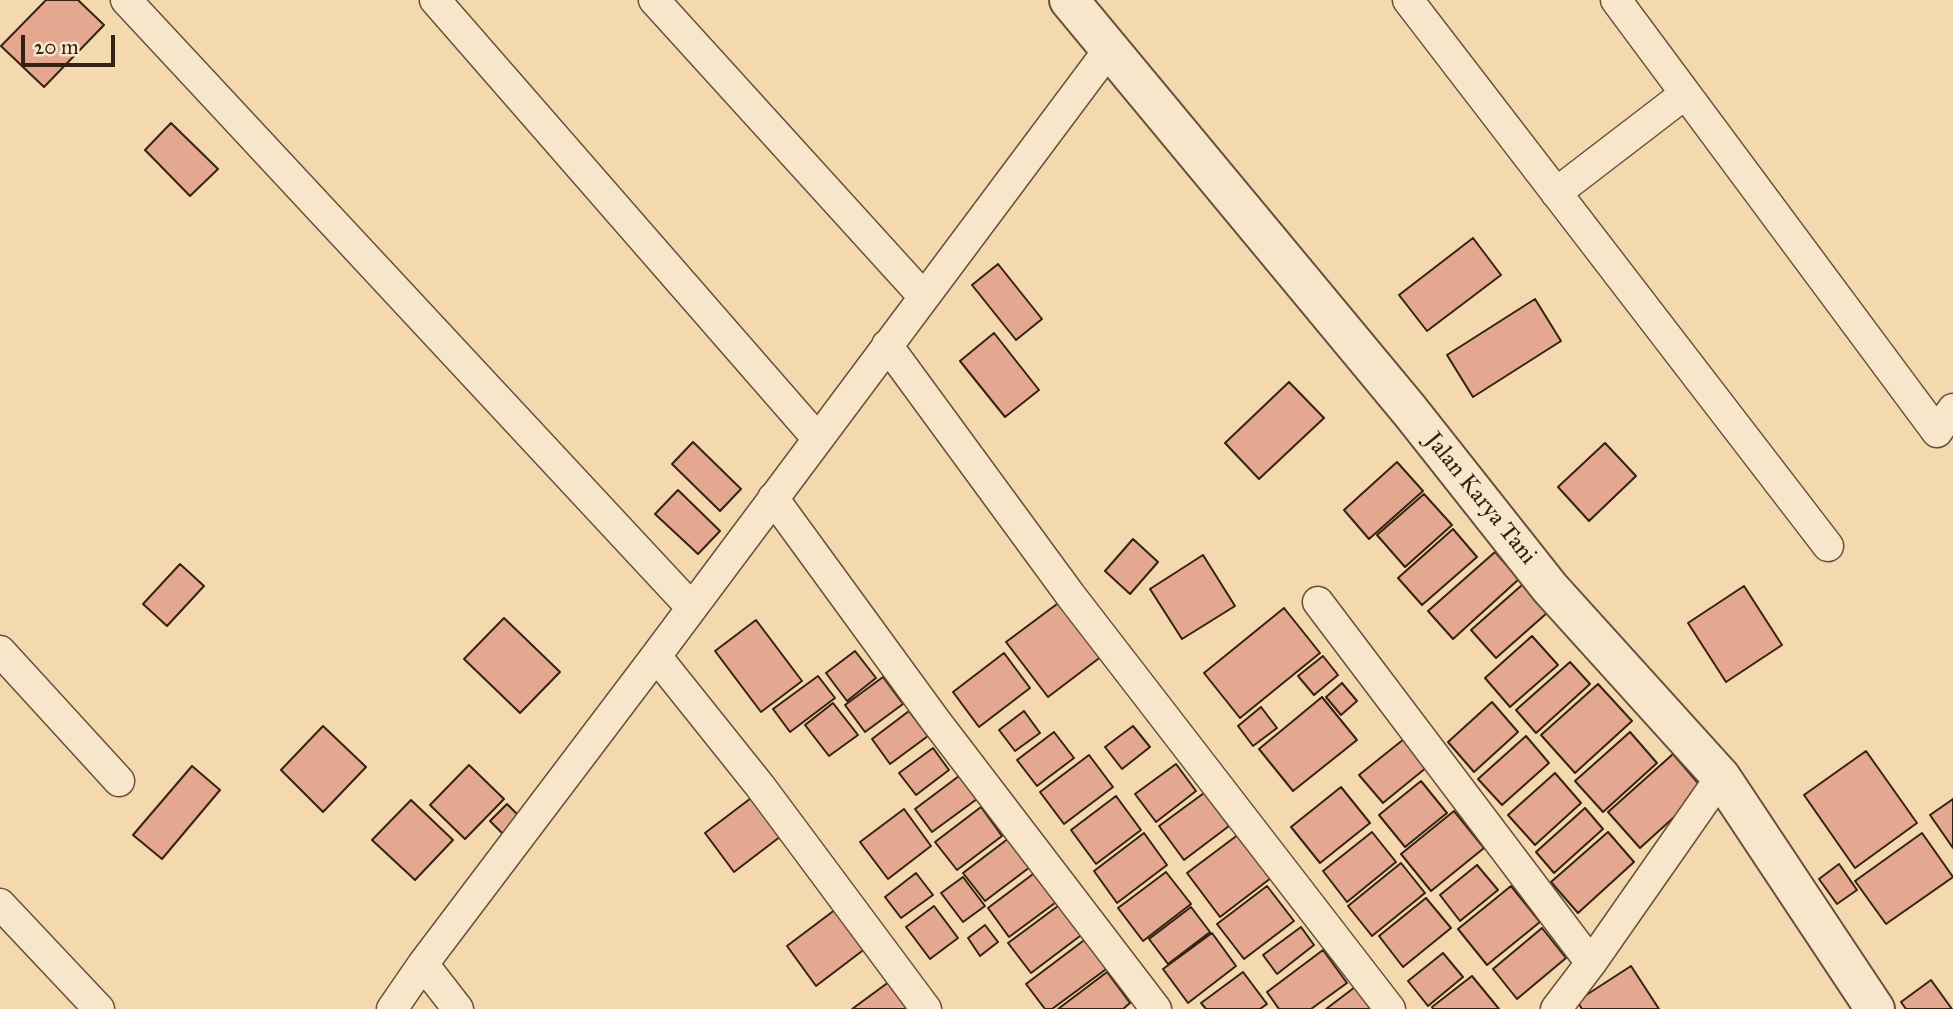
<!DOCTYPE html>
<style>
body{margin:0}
#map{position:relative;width:1953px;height:1009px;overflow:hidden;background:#f4d8ae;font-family:"IM FELL Great Primer",serif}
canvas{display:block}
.scale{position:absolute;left:21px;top:35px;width:94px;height:32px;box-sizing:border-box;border:4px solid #352213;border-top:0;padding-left:9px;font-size:21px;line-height:24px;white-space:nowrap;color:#352213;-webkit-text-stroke:5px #f8e6ca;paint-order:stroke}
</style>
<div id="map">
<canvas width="1953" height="1009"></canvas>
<div class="scale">20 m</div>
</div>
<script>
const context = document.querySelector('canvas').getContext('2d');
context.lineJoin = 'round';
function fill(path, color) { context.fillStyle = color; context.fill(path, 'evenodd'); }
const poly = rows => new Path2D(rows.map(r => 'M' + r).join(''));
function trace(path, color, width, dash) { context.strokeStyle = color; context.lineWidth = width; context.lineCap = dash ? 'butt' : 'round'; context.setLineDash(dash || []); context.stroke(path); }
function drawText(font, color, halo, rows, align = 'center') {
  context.font = font + ' "IM FELL Great Primer",serif'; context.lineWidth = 6; context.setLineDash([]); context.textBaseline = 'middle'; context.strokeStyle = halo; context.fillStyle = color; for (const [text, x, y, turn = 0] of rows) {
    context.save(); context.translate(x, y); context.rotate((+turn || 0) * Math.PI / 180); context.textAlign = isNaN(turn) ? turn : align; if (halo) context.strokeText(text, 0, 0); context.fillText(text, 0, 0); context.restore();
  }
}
const building = poly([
 [46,0,78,0,104,25,44,87,1,46,46,0],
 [171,123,218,169,190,196,145,150,171,123],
 [1473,238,1501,275,1427,331,1399,295,1473,238],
 [998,264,1042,319,1016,340,972,285,998,264],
 [1535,299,1561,341,1473,397,1447,355,1535,299],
 [994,333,1039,390,1005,417,960,361,994,333],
 [1289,382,1324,418,1259,479,1225,443,1289,382],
 [693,442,741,489,720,511,672,464,693,442],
 [1605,443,1636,476,1589,521,1558,487,1605,443],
 [1397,462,1423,491,1369,539,1344,510,1397,462],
 [678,490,720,531,698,554,655,514,678,490],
 [1424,494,1452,525,1405,567,1377,535,1424,494],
 [1453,529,1477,557,1422,605,1398,578,1453,529],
 [1133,539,1158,562,1130,594,1105,571,1133,539],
 [1495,552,1519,579,1453,639,1428,611,1495,552],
 [1203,555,1235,606,1182,639,1150,589,1203,555],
 [180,564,204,586,167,626,143,604,180,564],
 [1531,577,1556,605,1496,658,1471,630,1531,577],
 [1744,586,1782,645,1726,682,1688,623,1744,586],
 [1061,601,1102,656,1048,697,1006,642,1061,601],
 [1284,608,1320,653,1240,718,1204,673,1284,608],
 [504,618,560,672,520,713,464,659,504,618],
 [756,620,802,681,761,712,715,651,756,620],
 [1532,636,1558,665,1510,707,1485,678,1532,636],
 [855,651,876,678,847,701,826,673,855,651],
 [1004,653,1030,688,979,727,953,692,1004,653],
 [1323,656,1338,675,1314,695,1298,676,1323,656],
 [1570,662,1590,684,1536,733,1516,710,1570,662],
 [818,676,835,698,790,732,773,709,818,676],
 [883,677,903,704,865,732,845,705,883,677],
 [1342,683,1357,701,1341,715,1326,697,1342,683],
 [1598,684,1632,721,1575,773,1541,735,1598,684],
 [1322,697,1357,740,1293,791,1259,749,1322,697],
 [1492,702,1518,732,1474,772,1448,742,1492,702],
 [833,703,858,735,829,756,805,725,833,703],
 [1261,707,1277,728,1253,746,1238,726,1261,707],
 [909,711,928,736,890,764,872,739,909,711],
 [1024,711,1040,733,1015,751,999,730,1024,711],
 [323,726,366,767,323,812,281,770,323,726],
 [1133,726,1150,747,1122,769,1105,747,1133,726],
 [1054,732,1074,758,1037,786,1017,760,1054,732],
 [1630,732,1657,763,1603,812,1575,781,1630,732],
 [1526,736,1549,763,1502,805,1478,779,1526,736],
 [1404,739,1427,767,1383,803,1359,775,1404,739],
 [933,748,949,770,916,795,899,773,933,748],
 [1866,751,1917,823,1855,868,1804,795,1866,751],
 [1673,754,1704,790,1640,848,1608,812,1673,754],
 [1089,755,1113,787,1064,824,1040,792,1089,755],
 [1176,764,1196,791,1156,822,1135,794,1176,764],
 [469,765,504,799,465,839,430,805,469,765],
 [192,766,220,790,162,859,133,835,192,766],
 [1555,773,1581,803,1535,845,1508,815,1555,773],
 [959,776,977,799,932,832,915,809,959,776],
 [1421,781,1447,813,1405,847,1379,815,1421,781],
 [1341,787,1370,823,1320,863,1291,827,1341,787],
 [1204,793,1229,826,1184,860,1159,826,1204,793],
 [755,795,785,833,734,872,705,833,755,795],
 [1116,796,1141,830,1096,864,1071,830,1116,796],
 [1953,799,1953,848,1930,815,1953,799],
 [411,800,453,840,415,880,372,840,411,800],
 [507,804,525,822,509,840,490,821,507,804],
 [981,807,1002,836,957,870,935,842,981,807],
 [1585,808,1603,829,1554,873,1536,852,1585,808],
 [904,809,931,846,888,879,860,842,904,809],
 [1454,811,1484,848,1431,891,1401,854,1454,811],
 [1372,832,1396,862,1347,902,1323,871,1372,832],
 [1608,832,1634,862,1578,913,1551,882,1608,832],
 [1144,833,1167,865,1117,903,1094,871,1144,833],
 [1922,833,1953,877,1886,924,1855,881,1922,833],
 [1239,834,1271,878,1220,917,1187,873,1239,834],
 [1009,838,1030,867,985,901,963,873,1009,838],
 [1401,863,1425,893,1372,936,1348,906,1401,863],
 [1839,864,1857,890,1837,904,1819,879,1839,864],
 [1477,865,1498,890,1460,921,1440,895,1477,865],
 [1037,871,1059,900,1009,937,988,908,1037,871],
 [1166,872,1191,904,1143,941,1118,908,1166,872],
 [916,873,933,895,901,918,885,897,916,873],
 [963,877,985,906,963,922,941,893,963,877],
 [1267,886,1294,921,1244,959,1217,924,1267,886],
 [1511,886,1540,922,1487,965,1458,929,1511,886],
 [1426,898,1451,928,1403,967,1379,936,1426,898],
 [1062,903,1084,933,1031,973,1008,943,1062,903],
 [840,906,870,945,816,986,787,946,840,906],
 [934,906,958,938,930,959,906,927,934,906],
 [1191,907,1210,932,1168,964,1149,939,1191,907],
 [985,925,998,942,980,956,968,938,985,925],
 [1301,927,1314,945,1277,974,1263,955,1301,927],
 [1542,928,1566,958,1517,999,1493,969,1542,928],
 [1212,933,1236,966,1188,1003,1163,969,1212,933],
 [1087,938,1109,967,1052,1009,1045,1009,1026,984,1087,938],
 [1323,950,1347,983,1311,1009,1279,1009,1267,992,1323,950],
 [1443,953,1463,977,1428,1006,1408,981,1443,953],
 [1631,966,1659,1009,1582,1009,1577,1001,1631,966],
 [1107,972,1130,1003,1123,1009,1058,1009,1107,972],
 [1243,972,1267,1004,1260,1009,1206,1009,1201,1003,1243,972],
 [897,976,918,1009,852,1009,897,976],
 [1472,976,1499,1009,1433,1009,1432,1007,1472,976],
 [1931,980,1952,1009,1906,1009,1901,1002,1931,980],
 [1355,987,1371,1009,1326,1009,1355,987]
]);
const minor = poly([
 [126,0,692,608],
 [435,0,817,438],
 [654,0,923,296],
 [1408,0,1828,546],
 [1616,0,1937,432,1953,409],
 [1556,193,1685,94],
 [887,345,1071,596,1390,1009],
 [773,498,935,720,1156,1009],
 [1318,602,1591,963],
 [0,651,119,781],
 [656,656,760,786,926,1009],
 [0,904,99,1009],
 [423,964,458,1009],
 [392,1009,423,964,656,656,1111,47],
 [1556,1009,1591,963,1721,777]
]);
const tertiary = poly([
 [1069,0,1410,411,1550,588,1721,777,1875,1009]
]);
const streetNames = [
 ["Jalan Karya Tani",1480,499,51]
];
fill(building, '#e4a78f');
trace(building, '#352213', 2);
trace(minor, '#65503a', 33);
trace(tertiary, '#65503a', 42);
trace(minor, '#f8e6ca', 30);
trace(tertiary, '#f8e6ca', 38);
drawText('24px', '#352213', '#f8e6ca', streetNames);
</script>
